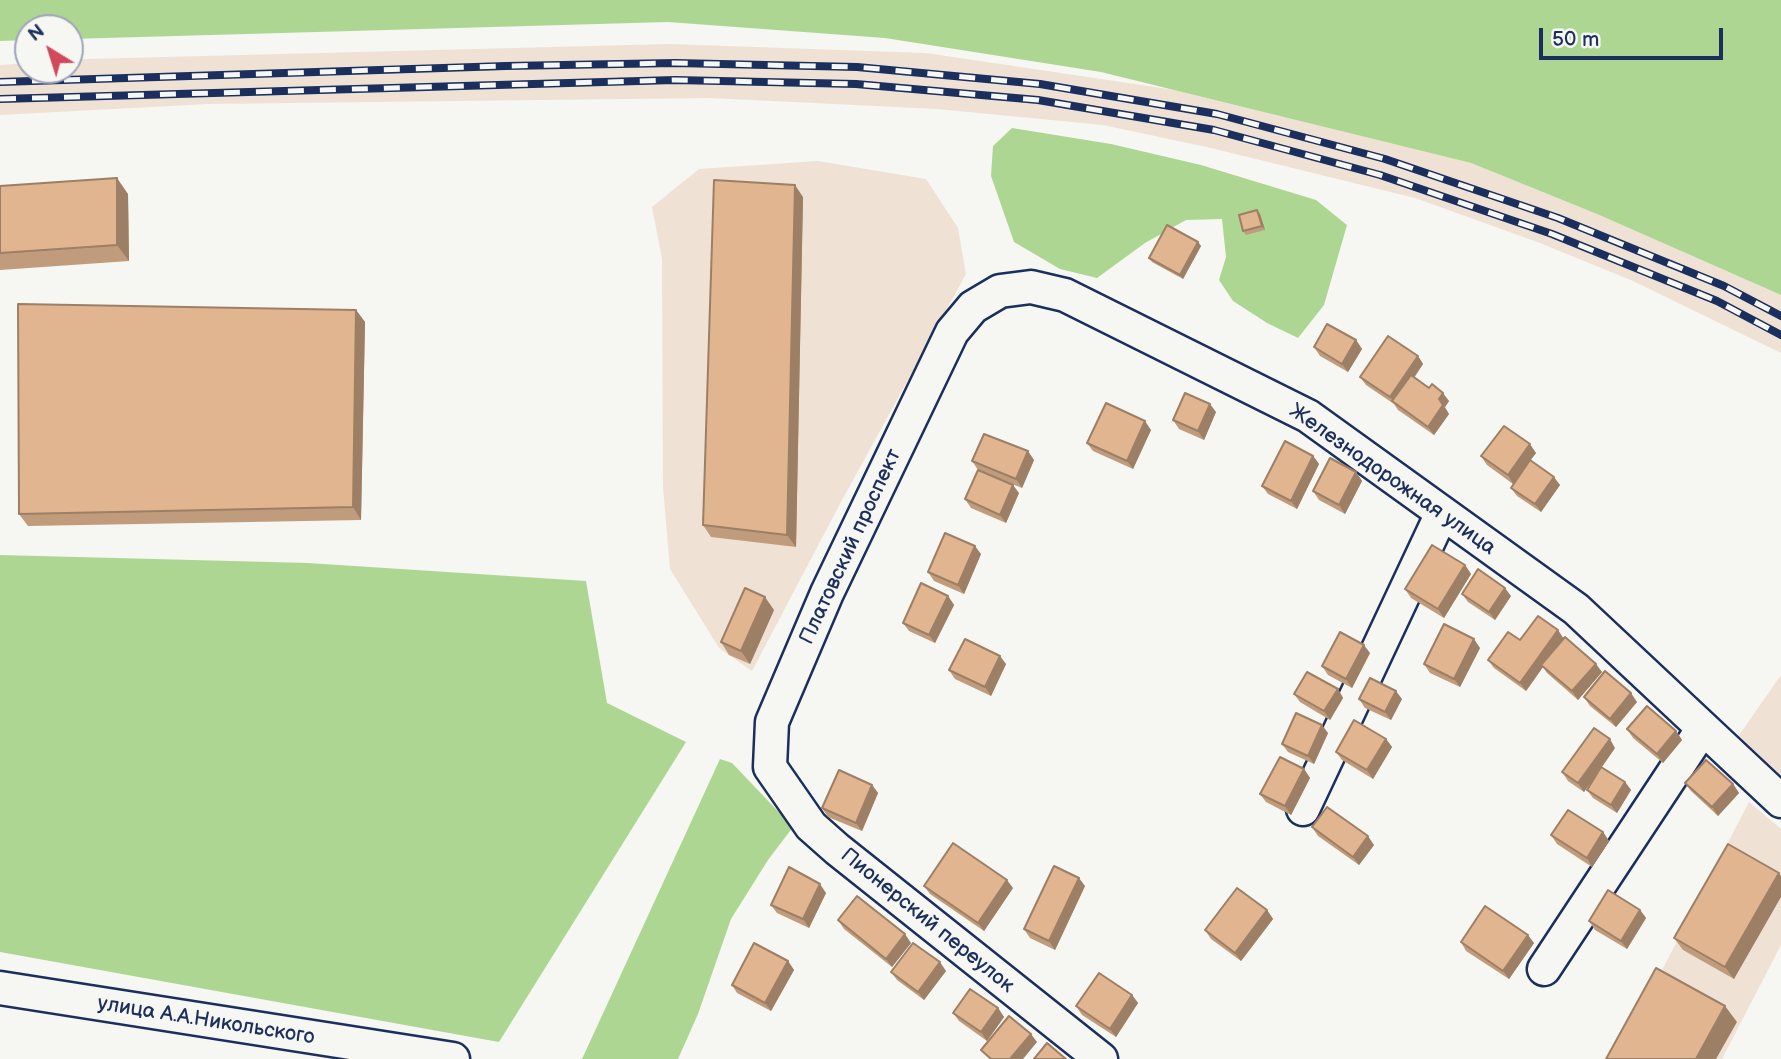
<!DOCTYPE html>
<meta charset="utf-8">
<style>
body{margin:0}
#map{position:relative;width:1781px;height:1059px;overflow:hidden;background:#f6f6f2;font-family:"Balsamiq Sans",sans-serif}
canvas{display:block}
.north{position:absolute;left:14px;top:14px;width:70px;height:70px;box-sizing:border-box;background:#f6f6f2;border:2px solid #9ea6b7;border-radius:50%;rotate:322deg;font-size:19px;font-weight:700;line-height:28px;text-align:center;color:#1b2f5e}
.north::after{content:'';display:block;margin:auto;width:24px;height:32px;background:#d1495b;clip-path:polygon(50% 0,100% 100%,50% 72%,0 100%)}
.scale{position:absolute;left:1539px;top:28px;width:184px;height:32px;box-sizing:border-box;border:4px solid #1b2f5e;border-top:0;padding-left:9px;font-size:21px;line-height:24px;white-space:nowrap;color:#1b2f5e;-webkit-text-stroke:5px #f6f6f2;paint-order:stroke}
</style>
<div id="map">
<canvas width="1781" height="1059"></canvas>
<div class="north">N</div>
<div class="scale">50 m</div>
</div>
<script>
const context = document.querySelector('canvas').getContext('2d');
context.lineJoin = 'round';
function fill(path, color) { context.fillStyle = color; context.fill(path, 'evenodd'); }
const poly = rows => new Path2D(rows.map(r => 'M' + r).join(''));
function trace(path, color, width, dash) { context.strokeStyle = color; context.lineWidth = width; context.lineCap = dash ? 'butt' : 'round'; context.setLineDash(dash || []); context.stroke(path); }
function drawText(font, color, halo, rows, align = 'center') {
  context.font = font + ' "Balsamiq Sans",sans-serif'; context.lineWidth = 5; context.setLineDash([]); context.textBaseline = 'middle'; context.strokeStyle = halo; context.fillStyle = color; for (const [text, x, y, turn = 0] of rows) {
    context.save(); context.translate(x, y); context.rotate((+turn || 0) * Math.PI / 180); context.textAlign = isNaN(turn) ? turn : align; if (halo) context.strokeText(text, 0, 0); context.fillText(text, 0, 0); context.restore();
  }
}
const built = poly([
 [669,44,926,53,1175,90,1471,163,1597,214,1781,295,1781,353,1633,281,1540,243,1415,198,1211,148,1103,125,937,109,710,98,208,104,0,115,0,65,28,63,28,70,70,70,70,60,87,59],
 [818,161,926,179,958,228,966,274,841,502,752,671,719,648,670,569,663,487,662,259,652,207,699,169],
 [1781,675,1781,784,1735,741],
 [1749,802,1781,829,1781,945,1722,1059,1616,1059]
]);
const green = poly([
 [0,0,1781,0,1781,295,1597,214,1471,163,1101,72,885,38,668,22,70,39,70,28,28,28,28,40,0,41],
 [1012,128,1111,144,1201,165,1316,200,1347,225,1324,305,1298,338,1267,323,1233,301,1219,280,1226,257,1222,219,1186,220,1145,243,1097,278,1060,269,1014,242,991,176,993,146],
 [0,555,308,563,586,581,607,703,686,742,499,1042,0,952],
 [720,759,732,763,793,827,768,860,731,919,698,1014,678,1059,582,1059]
]);
const minor = poly([
 [1303,809,1442,513],
 [1544,969,1703,728],
 [0,988,453,1059],
 [1101,1059,837,849,811,826,770,767,772,722,827,593,952,332,973,307,1000,291,1031,287,1065,295,1308,416,1576,609,1781,801]
]);
const rail = poly([
 [0,82,506,66,675,63,857,67,1040,84,1217,114,1385,159,1558,218,1724,286,1781,316],
 [0,99,675,80,856,84,1038,100,1214,130,1380,175,1552,234,1717,301,1781,335]
]);
const wall = poly([
 [0,186,128,194,129,261,0,270],
 [803,197,796,547,711,537,703,525],
 [1260,214,1265,230,1246,235,1243,231],
 [1198,242,1201,246,1183,279,1152,262,1149,258],
 [356,310,365,322,361,520,28,526,19,514],
 [1356,340,1362,349,1348,372,1320,356,1314,347],
 [1418,356,1423,364,1414,378,1449,401,1445,407,1449,414,1434,435,1398,410,1394,404,1366,385,1360,377],
 [1216,412,1204,440,1179,429,1173,420],
 [1151,430,1133,469,1093,451,1087,443],
 [1536,453,1530,460,1560,485,1541,512,1517,496,1511,488,1513,484,1487,465,1481,456],
 [1313,456,1319,464,1297,509,1268,494,1262,486],
 [1034,460,1022,488,980,471,1019,493,1006,523,971,508,965,499,978,470,972,461],
 [1356,472,1362,481,1345,514,1319,500,1313,491],
 [981,554,964,594,934,581,928,572],
 [1465,565,1471,574,1444,618,1411,598,1405,589],
 [1462,594,1511,596,1495,620,1468,602],
 [948,596,954,605,935,643,909,631,903,623],
 [774,610,750,664,729,655,721,642],
 [1564,638,1602,672,1578,700,1547,673,1543,667,1526,691,1494,668,1488,660,1520,640],
 [1480,648,1460,687,1430,673,1424,664],
 [1370,653,1352,688,1328,675,1322,666],
 [1006,664,991,696,955,679,949,670],
 [1338,689,1343,698,1330,720,1300,702,1294,694],
 [1584,697,1637,702,1616,727,1590,706],
 [1359,699,1402,699,1391,720,1365,708],
 [1627,729,1676,731,1682,740,1663,763,1633,738],
 [1328,733,1314,764,1288,752,1282,744],
 [1386,739,1392,747,1373,779,1342,760,1336,752],
 [1615,748,1602,767,1625,782,1631,790,1617,813,1593,798,1587,790,1599,771,1584,792,1568,781,1562,772],
 [1304,769,1310,778,1291,815,1266,802,1260,794],
 [1685,783,1733,784,1739,793,1718,816,1691,791],
 [872,785,878,793,862,831,828,817,822,808],
 [1312,827,1374,845,1359,865,1318,836],
 [1603,832,1609,841,1592,867,1557,844,1551,835],
 [1779,873,1734,979,1683,950,1674,938],
 [924,886,1013,888,984,931,930,894],
 [1085,886,1055,950,1030,938,1024,929],
 [826,893,809,928,777,913,771,905],
 [1267,910,1273,919,1241,961,1211,939,1205,930],
 [1640,910,1646,918,1627,949,1595,930,1589,921],
 [838,920,911,943,892,967,844,929],
 [1461,942,1534,943,1509,979,1466,951],
 [788,961,794,970,771,1011,737,993,732,985],
 [946,971,924,1000,897,980,891,972],
 [1132,995,1138,1003,1116,1037,1082,1015,1076,1006],
 [998,1008,1004,1017,987,1041,959,1021,953,1013]
]);
const shadedWall = poly([
 [117,178,128,194,129,261,117,245],
 [795,185,803,197,796,547,787,535],
 [1257,210,1260,214,1265,230,1262,226],
 [1198,242,1201,246,1183,279,1180,275],
 [356,310,365,322,361,520,353,507],
 [1356,340,1362,349,1348,372,1342,364],
 [1418,356,1423,364,1396,404,1390,397],
 [1443,393,1449,401,1445,407,1439,399],
 [1210,404,1216,412,1204,440,1198,431],
 [1443,405,1449,414,1434,435,1428,427],
 [1145,421,1151,430,1133,469,1127,461],
 [1530,444,1536,453,1513,484,1508,475],
 [1028,451,1034,460,1022,488,1016,479],
 [1313,456,1319,464,1297,509,1291,501],
 [1356,472,1362,481,1345,514,1339,505],
 [1554,477,1560,485,1541,512,1535,504],
 [1013,485,1019,493,1006,523,1000,515],
 [975,546,981,554,964,594,958,585],
 [1465,565,1471,574,1444,618,1438,609],
 [1505,588,1511,596,1495,620,1489,612],
 [948,596,954,605,935,643,929,635],
 [765,597,774,610,750,664,741,651],
 [1558,630,1564,639,1541,665,1543,667,1526,691,1520,683],
 [1474,639,1480,648,1460,687,1454,679],
 [1364,645,1370,653,1352,688,1346,679],
 [1000,656,1006,664,991,696,985,687],
 [1596,664,1602,672,1578,700,1572,691],
 [1338,689,1343,698,1330,720,1324,711],
 [1396,691,1402,699,1391,720,1385,712],
 [1631,693,1637,702,1616,727,1610,719],
 [1322,725,1328,733,1314,764,1308,756],
 [1676,731,1682,740,1663,763,1657,754],
 [1386,739,1392,747,1373,779,1367,770],
 [1610,739,1615,748,1584,792,1578,783],
 [1304,769,1310,778,1291,815,1285,806],
 [1625,782,1631,790,1617,813,1611,805],
 [1733,784,1739,793,1718,816,1712,807],
 [872,785,878,793,862,831,856,823],
 [1603,832,1609,841,1592,867,1587,858],
 [1368,836,1374,845,1359,865,1353,857],
 [1779,873,1781,876,1781,897,1734,979,1725,967],
 [1079,878,1085,886,1055,950,1049,941],
 [1007,880,1013,888,984,931,978,923],
 [820,884,826,893,809,928,803,919],
 [1267,910,1273,919,1241,961,1235,953],
 [1640,910,1646,918,1627,949,1621,941],
 [905,934,911,943,892,967,886,959],
 [1528,935,1534,943,1509,979,1503,971],
 [788,961,794,970,771,1011,765,1003],
 [940,962,946,971,924,1000,918,992],
 [1132,995,1138,1003,1116,1037,1110,1029],
 [1725,1006,1737,1022,1716,1059,1696,1059],
 [998,1008,1004,1017,987,1041,981,1032],
 [1031,1034,1037,1042,1023,1059,1010,1059]
]);
const building = poly([
 [117,178,117,245,0,253,0,186,117,178],
 [714,180,795,185,787,535,703,525,714,180],
 [1257,210,1262,226,1243,231,1239,215,1257,210],
 [1167,225,1198,242,1180,275,1149,258,1167,225],
 [18,304,356,310,353,507,19,514,18,304],
 [1327,324,1356,340,1342,364,1314,347,1327,324],
 [1388,336,1418,356,1390,397,1360,377,1388,336],
 [1411,375,1429,388,1432,384,1443,393,1439,399,1443,405,1428,427,1392,401,1411,375],
 [1185,393,1210,404,1198,431,1173,420,1185,393],
 [1106,403,1145,421,1127,461,1087,443,1106,403],
 [1504,426,1530,444,1508,475,1481,456,1504,426],
 [984,434,1028,451,1016,479,972,461,984,434],
 [1285,441,1313,456,1291,501,1262,486,1285,441],
 [1330,458,1356,472,1339,505,1313,491,1330,458],
 [1530,460,1554,477,1535,504,1511,488,1530,460],
 [978,470,1013,485,1000,515,965,499,978,470],
 [945,533,975,546,958,585,928,572,945,533],
 [1432,545,1465,565,1438,609,1405,589,1432,545],
 [1478,569,1505,588,1489,612,1462,594,1478,569],
 [921,583,948,596,929,635,903,623,921,583],
 [745,588,765,597,741,651,721,642,745,588],
 [1538,616,1558,630,1520,683,1488,660,1508,632,1520,640,1538,616],
 [1444,624,1474,639,1454,679,1424,664,1444,624],
 [1340,632,1364,645,1346,679,1322,666,1340,632],
 [1565,637,1596,664,1572,691,1541,665,1565,637],
 [965,639,1000,656,985,687,949,670,965,639],
 [1605,671,1631,693,1610,719,1584,697,1605,671],
 [1307,672,1338,689,1324,711,1294,694,1307,672],
 [1370,678,1396,691,1385,712,1359,699,1370,678],
 [1647,706,1676,731,1657,754,1627,729,1647,706],
 [1296,713,1322,725,1308,756,1282,744,1296,713],
 [1354,720,1386,739,1367,770,1336,752,1354,720],
 [1594,728,1610,739,1578,783,1562,772,1594,728],
 [1280,757,1304,769,1285,806,1260,794,1280,757],
 [1706,760,1733,784,1712,807,1685,783,1706,760],
 [1601,767,1625,782,1611,805,1587,790,1601,767],
 [839,770,872,785,856,823,822,808,839,770],
 [1327,807,1368,836,1353,857,1312,827,1327,807],
 [1568,810,1603,832,1587,858,1551,835,1568,810],
 [953,843,1007,880,978,923,924,886,953,843],
 [1728,844,1779,873,1725,967,1674,938,1728,844],
 [1054,866,1079,878,1049,941,1024,929,1054,866],
 [789,867,820,884,803,919,771,905,789,867],
 [1237,888,1267,910,1235,953,1205,930,1237,888],
 [1608,890,1640,910,1621,941,1589,921,1608,890],
 [857,896,905,934,886,959,838,920,857,896],
 [1485,906,1528,935,1503,971,1461,942,1485,906],
 [754,943,788,961,765,1003,732,985,754,943],
 [913,943,940,962,918,992,891,972,913,943],
 [1656,968,1725,1006,1696,1059,1606,1059,1656,968],
 [1099,973,1132,995,1110,1029,1076,1006,1099,973],
 [970,989,998,1008,981,1032,953,1013,970,989],
 [1009,1016,1031,1034,1010,1059,991,1059,981,1050,1009,1016],
 [1047,1043,1066,1059,1034,1059,1047,1043]
]);
const streetNames = [
 ["Железнодорожная улица",1392,480,35],
 ["Платовский проспект",851,547,-65],
 ["Пионерский переулок",927,921,39],
 ["улица А.А.Никольского",206,1021,9]
];
fill(built, '#efe2d5');
fill(green, '#aed693');
trace(minor, '#1b2f5e', 37);
trace(minor, '#f6f6f2', 32);
trace(rail, '#1b2f5e', 8);
trace(rail, '#f6f6f2', 5, [16]);
fill(wall, '#c19c7c');
fill(shadedWall, '#9d7f65');
fill(building, '#e0b590');
trace(building, '#9d7f65', 2);
drawText('21px', '#1b2f5e', '#f6f6f2', streetNames);
</script>
